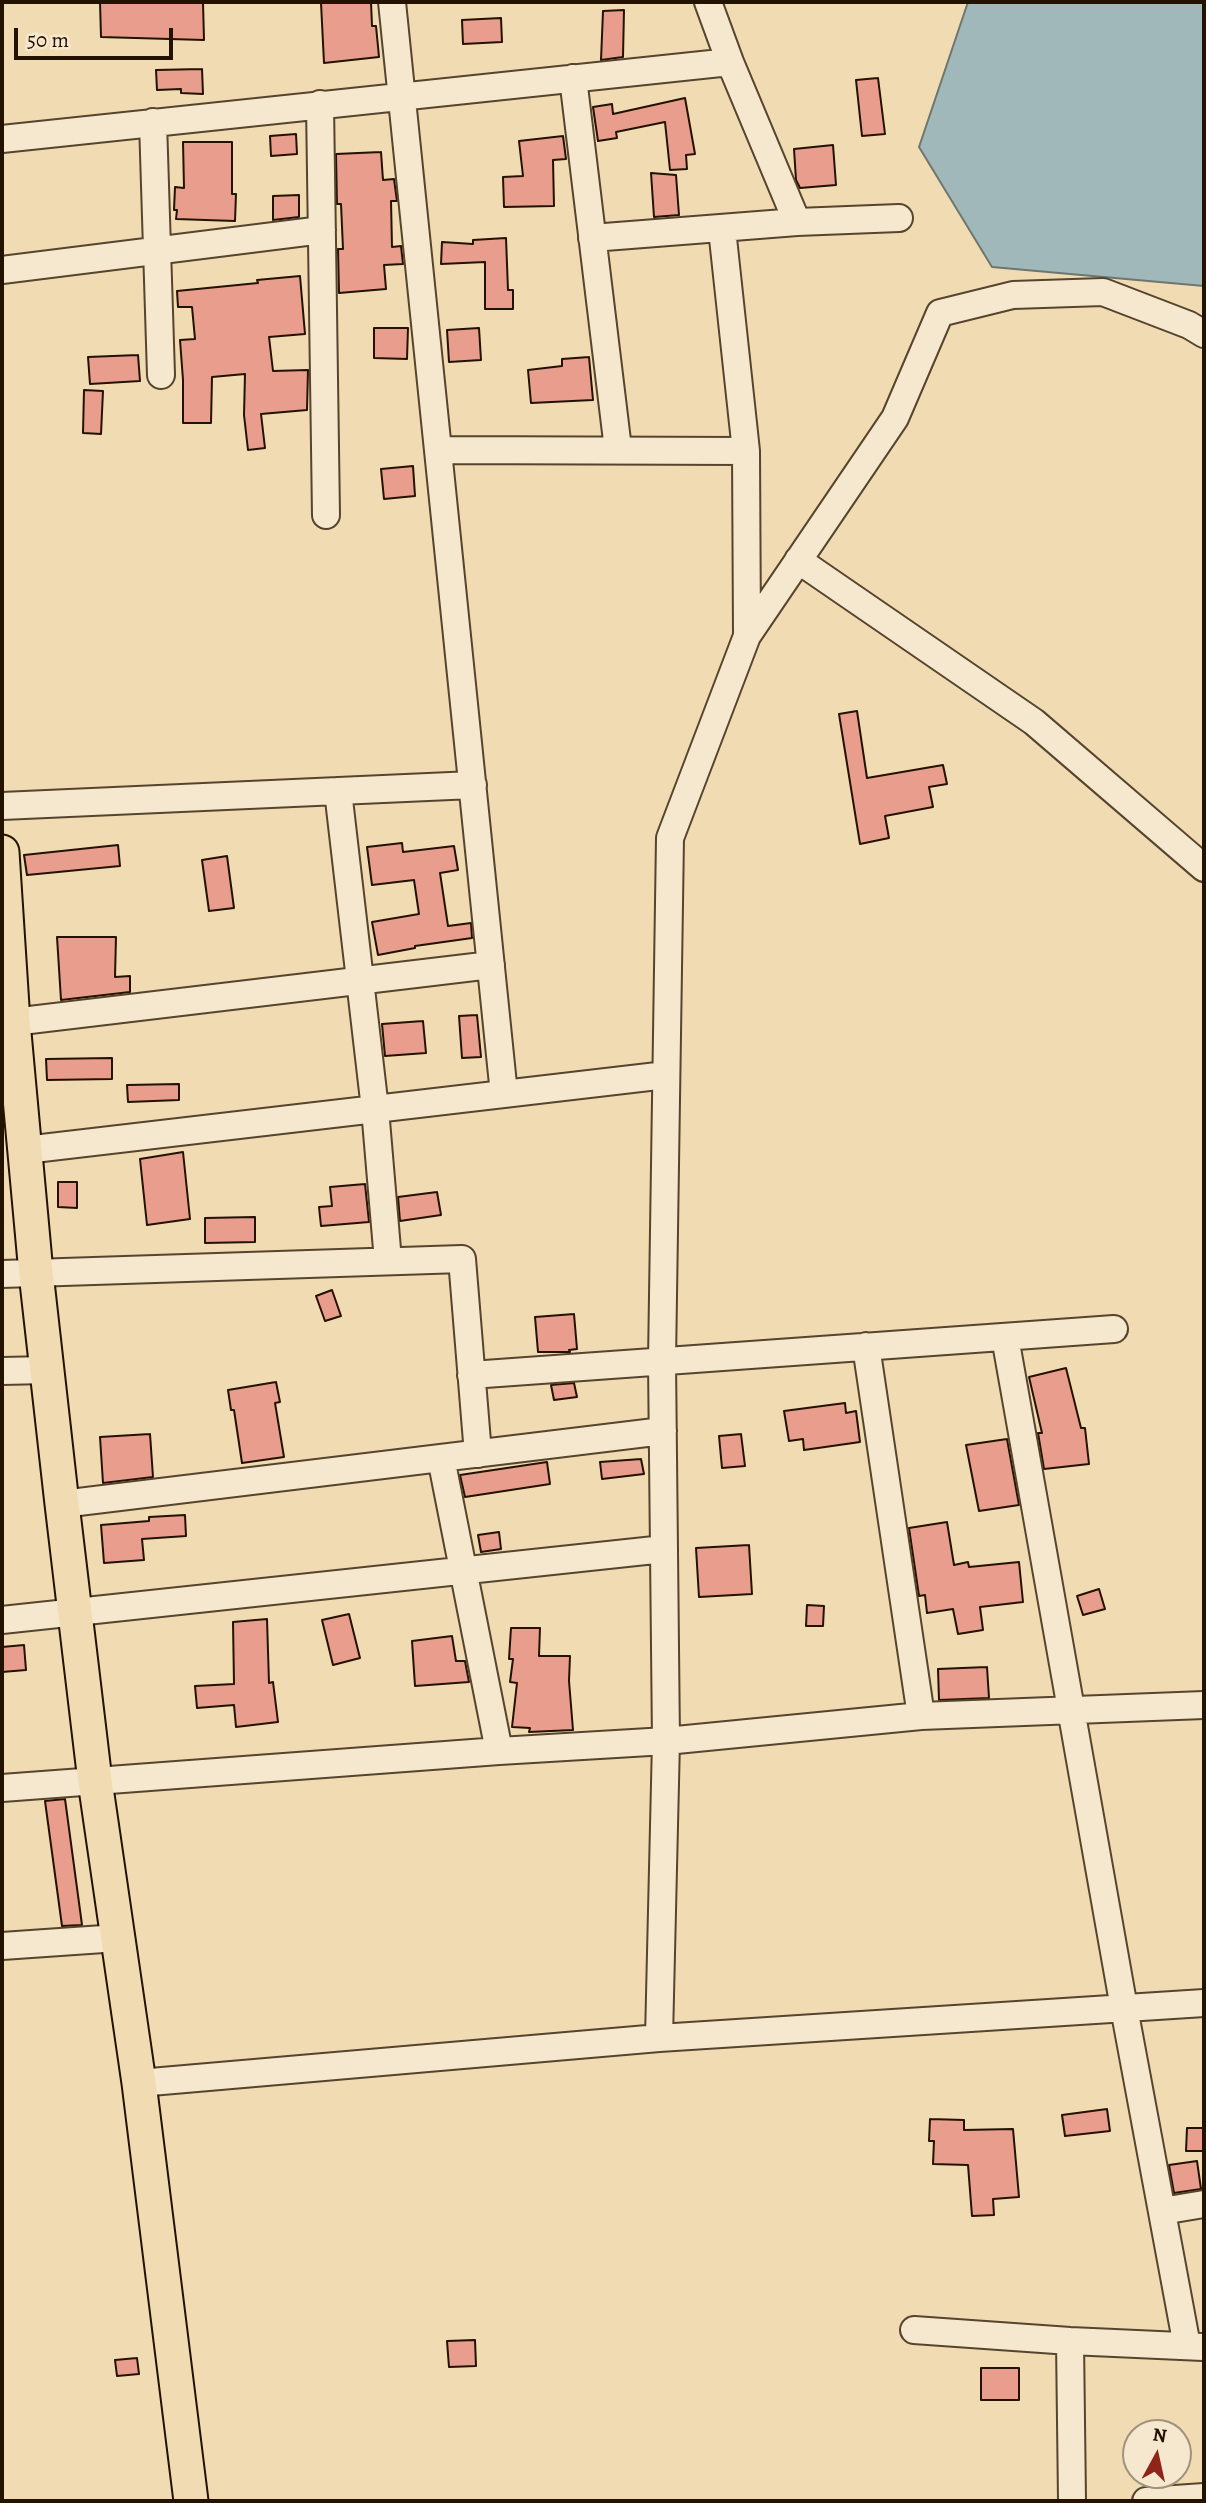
<!DOCTYPE html>
<style>
body{margin:0}
#map{position:relative;width:1206px;height:2503px;overflow:hidden;background:#f0dbb3;font-family:Alegreya,serif}
canvas{display:block}
.frame{position:absolute;inset:0;border:4px solid #231200;pointer-events:none}
.north{position:absolute;left:1122px;top:2419px;width:70px;height:70px;box-sizing:border-box;background:#f5e8ce;border:2px solid #a1927c;border-radius:50%;rotate:8deg;font-size:19px;font-weight:700;line-height:28px;text-align:center;color:#231200}
.north::after{content:'';display:block;margin:auto;width:24px;height:32px;background:#8f2418;clip-path:polygon(50% 0,100% 100%,50% 72%,0 100%)}
.scale{position:absolute;left:14px;top:28px;width:159px;height:32px;box-sizing:border-box;border:4px solid #231200;border-top:0;padding-left:9px;font-size:21px;line-height:24px;white-space:nowrap;color:#231200;-webkit-text-stroke:5px #f5e8ce;paint-order:stroke}
</style>
<div id="map">
<canvas width="1206" height="2503"></canvas>
<div class="frame"></div>
<div class="north">N</div>
<div class="scale">50 m</div>
</div>
<script>
const context = document.querySelector('canvas').getContext('2d');
context.lineJoin = 'round';
function fill(path, color) { context.fillStyle = color; context.fill(path, 'evenodd'); }
const poly = rows => new Path2D(rows.map(r => 'M' + r).join(''));
function trace(path, color, width, dash) { context.strokeStyle = color; context.lineWidth = width; context.lineCap = dash ? 'butt' : 'round'; context.setLineDash(dash || []); context.stroke(path); }
const water = poly([
 [968,2,1204,2,1204,286,992,267,919,147,968,2]
]);
const building = poly([
 [100,2,203,2,204,40,101,37,100,2],
 [371,2,372,26,376,26,379,57,324,63,321,3,371,2],
 [624,10,623,57,601,60,603,11,624,10],
 [501,18,502,42,463,44,462,20,501,18],
 [202,69,203,94,181,93,181,89,157,90,156,70,202,69],
 [878,78,885,134,862,136,856,80,878,78],
 [685,98,695,154,686,155,687,169,670,170,665,122,616,132,617,138,598,141,593,107,612,104,613,114,685,98],
 [296,134,297,154,271,156,270,136,296,134],
 [563,136,566,159,553,160,554,206,504,207,503,177,523,176,519,141,563,136],
 [183,142,232,142,232,194,236,194,235,221,176,219,177,210,174,210,175,187,184,188,183,142],
 [833,145,836,185,800,188,796,180,794,149,833,145],
 [381,152,383,180,394,179,397,201,391,201,392,247,401,246,403,264,384,265,386,289,339,293,338,249,343,249,341,204,337,204,336,154,381,152],
 [651,173,676,175,679,215,654,217,651,173],
 [299,195,299,217,273,220,273,196,299,195],
 [506,238,508,290,513,290,513,309,485,309,485,262,441,264,442,242,473,244,473,240,506,238],
 [300,276,305,334,269,337,273,371,308,370,307,410,261,414,265,448,248,450,244,415,245,374,212,377,211,423,183,423,183,380,180,340,195,339,192,307,178,307,177,291,258,283,257,280,300,276],
 [374,328,408,328,407,359,374,358,374,328],
 [479,328,481,360,449,362,447,330,479,328],
 [138,355,140,381,90,384,88,357,138,355],
 [589,357,593,400,531,403,528,370,562,366,562,359,589,357],
 [84,390,103,391,101,434,83,433,84,390],
 [413,466,415,496,384,499,381,469,413,466],
 [857,711,867,778,943,765,947,784,929,787,933,807,885,816,889,838,860,844,839,714,857,711],
 [402,843,403,852,454,846,458,870,440,873,448,926,471,923,472,938,415,946,415,948,378,955,372,922,419,914,414,880,372,885,367,847,402,843],
 [118,845,120,866,27,875,24,855,118,845],
 [227,856,234,908,209,911,202,860,227,856],
 [57,937,116,937,115,977,130,976,130,992,61,1000,57,937],
 [477,1015,481,1057,462,1058,459,1016,477,1015],
 [423,1021,426,1053,385,1056,382,1024,423,1021],
 [112,1058,112,1079,47,1080,46,1059,112,1058],
 [179,1084,179,1100,128,1102,127,1085,179,1084],
 [183,1152,190,1219,147,1225,140,1159,183,1152],
 [58,1182,77,1182,77,1208,58,1207,58,1182],
 [365,1184,369,1222,321,1226,319,1207,332,1206,330,1187,365,1184],
 [437,1192,441,1215,400,1221,398,1197,437,1192],
 [255,1217,255,1242,205,1243,205,1218,255,1217],
 [332,1290,341,1316,325,1321,316,1296,332,1290],
 [574,1314,577,1349,569,1350,570,1352,538,1352,535,1317,574,1314],
 [1066,1368,1081,1428,1085,1428,1089,1464,1044,1469,1038,1433,1042,1433,1029,1377,1066,1368],
 [276,1382,280,1402,275,1403,284,1457,242,1463,234,1410,231,1410,228,1390,276,1382],
 [574,1383,577,1397,554,1400,551,1385,574,1383],
 [845,1403,846,1413,856,1411,860,1442,804,1450,803,1439,789,1441,784,1411,845,1403],
 [150,1434,153,1477,103,1483,100,1437,150,1434],
 [741,1434,745,1466,722,1468,719,1436,741,1434],
 [1007,1439,1019,1505,979,1511,966,1445,1007,1439],
 [641,1459,644,1474,602,1479,600,1462,641,1459],
 [547,1462,550,1484,465,1497,460,1475,547,1462],
 [185,1515,186,1536,142,1539,144,1560,104,1563,101,1525,149,1521,149,1517,185,1515],
 [947,1522,954,1565,968,1562,969,1567,1019,1562,1023,1602,980,1607,983,1630,958,1634,953,1609,927,1613,925,1595,919,1596,909,1528,947,1522],
 [499,1532,501,1549,481,1552,478,1535,499,1532],
 [749,1545,752,1594,699,1597,696,1548,749,1545],
 [1099,1589,1105,1609,1083,1615,1077,1596,1099,1589],
 [807,1605,824,1606,823,1626,806,1626,807,1605],
 [349,1614,360,1658,333,1665,322,1620,349,1614],
 [267,1619,269,1683,273,1682,278,1722,236,1727,234,1705,197,1708,195,1686,234,1684,233,1622,267,1619],
 [511,1628,540,1628,539,1656,570,1656,569,1681,573,1730,529,1732,530,1728,512,1727,517,1683,510,1682,513,1659,509,1659,511,1628],
 [452,1636,456,1661,465,1661,469,1682,415,1686,412,1641,452,1636],
 [24,1645,26,1670,2,1672,2,1647,24,1645],
 [987,1667,989,1698,939,1700,938,1669,987,1667],
 [65,1799,82,1925,62,1926,45,1801,65,1799],
 [1107,2109,1110,2131,1065,2136,1062,2115,1107,2109],
 [930,2119,964,2120,964,2130,1013,2129,1019,2197,993,2199,994,2215,972,2216,968,2165,933,2164,934,2141,929,2141,930,2119],
 [1187,2128,1204,2128,1204,2151,1186,2151,1187,2128],
 [1197,2161,1201,2189,1174,2193,1169,2165,1197,2161],
 [475,2340,476,2366,449,2367,447,2341,475,2340],
 [137,2358,139,2374,117,2376,115,2360,137,2358],
 [981,2368,1019,2368,1019,2400,981,2400,981,2368]
]);
const minor = poly([
 [392,2,504,1094],
 [708,2,730,62,797,222],
 [573,78,618,449],
 [320,104,326,515],
 [153,122,161,375],
 [2,139,730,62],
 [592,238,797,222,899,218],
 [2,270,322,230],
 [438,450,746,451],
 [798,560,1034,722,1204,868],
 [747,636,895,418,940,313,1013,295,1103,292,1189,325,1204,334],
 [338,791,375,1109,388,1261],
 [2,806,473,785],
 [13,1022,491,965],
 [25,1150,666,1075],
 [2,1274,462,1259,478,1454],
 [1005,1337,1124,2008,1187,2346],
 [866,1346,921,1716],
 [2,1371,47,1370],
 [471,1375,1114,1329],
 [441,1458,499,1751],
 [62,1504,663,1431],
 [2,1620,664,1549],
 [2,1788,499,1751,666,1741,921,1716,1204,1705],
 [2,1946,118,1938],
 [659,2038,666,1741,662,1361,670,838,747,636,746,451,722,229],
 [139,2083,659,2038,1204,2003],
 [1162,2211,1204,2204],
 [914,2330,1070,2341,1203,2347],
 [1070,2341,1072,2501],
 [1146,2501,1204,2497]
]);
const major = poly([
 [2,852,13,1022,36,1273,62,1504,95,1781,139,2083,191,2501]
]);
fill(water, '#a0b8b9');
trace(water, '#6e766f', 2);
fill(building, '#e99d8d');
trace(building, '#231200', 2);
trace(minor, '#56442d', 30);
trace(major, '#231200', 37);
trace(minor, '#f5e8ce', 26);
trace(major, '#f0dbb3', 33);
</script>
